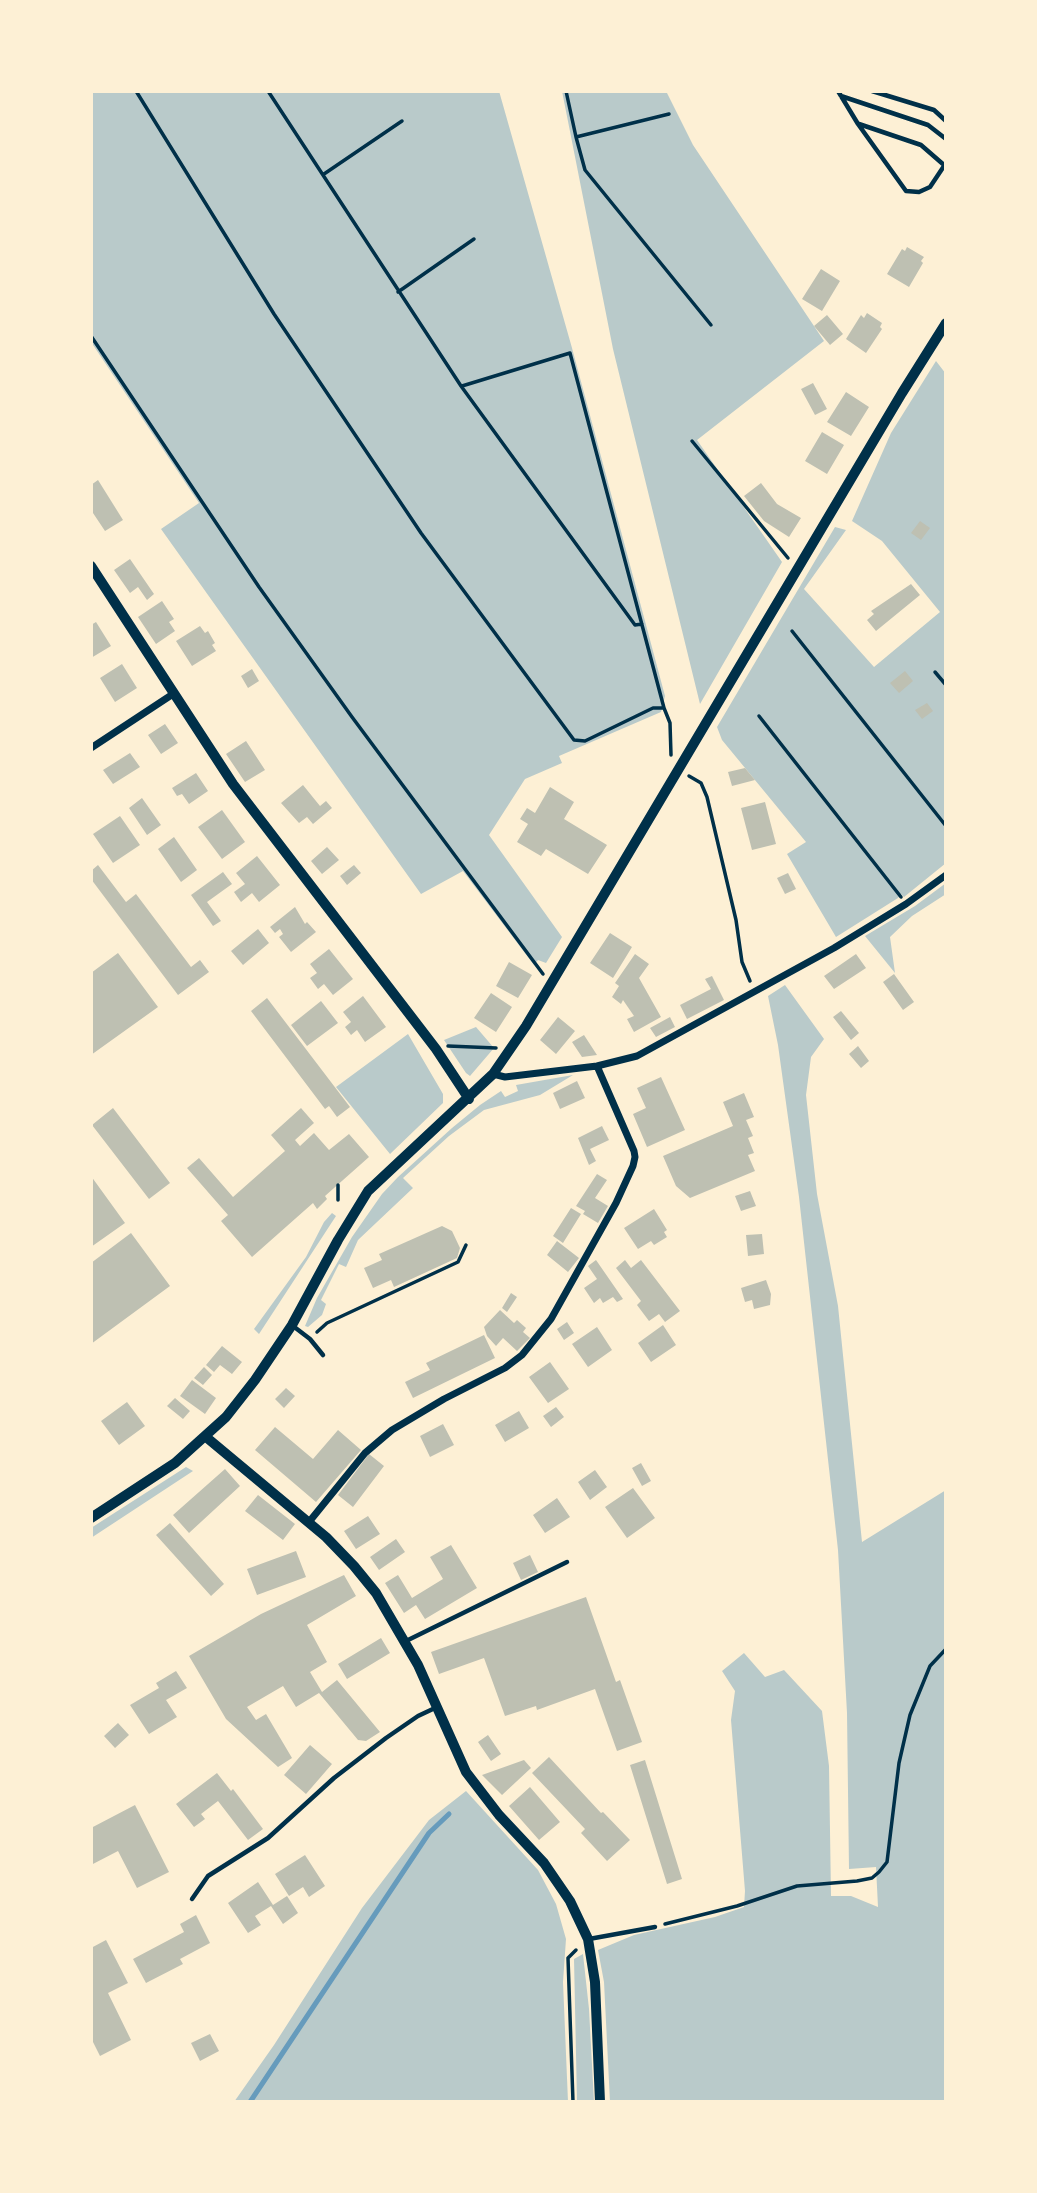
<!DOCTYPE html>
<style>
body{margin:0}
#map{position:relative;width:1037px;height:2193px;overflow:hidden;background:#fdf0d5;font-family:Mulish,sans-serif}
canvas{display:block}
.frame{position:absolute;inset:0;border:93px solid #fdf0d5;pointer-events:none}
</style>
<div id="map">
<canvas width="1037" height="2193"></canvas>
<div class="frame"></div>
</div>
<script>
const context = document.querySelector('canvas').getContext('2d');
context.lineJoin = 'round';
function fill(path, color) { context.fillStyle = color; context.fill(path, 'evenodd'); }
const poly = rows => new Path2D(rows.map(r => 'M' + r).join(''));
function trace(path, color, width, dash) { context.strokeStyle = color; context.lineWidth = width; context.lineCap = dash ? 'butt' : 'round'; context.setLineDash(dash || []); context.stroke(path); }
const green = poly([
 [91,91,499,91,572,348,665,696,661,712,559,756,562,763,525,779,489,835,562,937,546,963,538,960,534,965,463,871,421,894,161,529,199,503,91,342],
 [562,91,666,91,693,145,824,341,697,440,782,562,700,704,613,349],
 [936,361,946,374,946,863,904,897,901,894,898,898,836,937,787,854,806,842,722,740,717,727,835,527,846,530,804,589,874,667,940,612,882,541,852,521,891,433],
 [946,883,946,894,912,916,890,937,895,973,865,936,915,906],
 [785,985,824,1039,811,1057,806,1095,817,1194,838,1306,862,1542,946,1490,946,2102,610,2102,604,1982,598,1950,634,1935,715,1917,744,1907,745,1891,731,1720,735,1691,722,1671,744,1653,765,1677,784,1670,822,1711,829,1766,831,1896,851,1896,878,1907,876,1867,849,1869,847,1713,838,1550,799,1197,778,1045,768,996],
 [476,1027,494,1048,470,1076,466,1073,444,1040],
 [408,1034,443,1094,443,1103,390,1154,336,1087],
 [573,1075,540,1095,484,1110,449,1136,403,1178,413,1188,358,1240,346,1267,339,1264,321,1300,326,1304,322,1315,308,1327,305,1326,317,1298,352,1237,382,1194,398,1177,452,1128,480,1105,501,1091,505,1097,518,1091,516,1085],
 [332,1213,336,1216,259,1334,254,1329,306,1257,324,1222],
 [186,1467,193,1471,91,1538,91,1528],
 [466,1791,538,1870,556,1904,566,1939,563,1982,568,2102,234,2102,274,2045,362,1908,429,1820],
 [583,1954,589,2009,594,2102,577,2102,574,1959]
]);
const stream = poly([
 [250,2102,429,1833,449,1814]
]);
const building = poly([
 [907,247,924,257,921,261,923,263,909,287,887,274,902,249,905,251],
 [821,269,840,281,822,311,802,299],
 [867,313,882,323,880,327,882,329,866,353,846,339,861,315,864,318],
 [827,315,843,334,830,345,814,326],
 [813,383,827,409,815,415,801,389],
 [846,392,869,407,851,436,827,422],
 [822,432,844,445,827,474,805,461],
 [98,480,123,520,105,531,91,510,91,485],
 [761,483,777,504,801,518,789,537,764,521,744,496],
 [920,521,930,528,921,540,911,533],
 [130,559,154,594,147,600,138,587,130,593,114,570],
 [911,584,920,595,876,631,867,620,874,614,871,611],
 [162,601,174,619,169,622,175,631,156,644,138,617],
 [96,622,111,646,91,658,91,625],
 [200,626,205,633,208,631,215,643,212,645,216,651,192,666,176,641],
 [122,664,137,688,115,702,100,678],
 [252,669,259,681,248,688,241,676],
 [905,671,913,681,899,693,890,683],
 [927,703,933,711,922,719,915,710],
 [165,724,178,743,161,754,148,735],
 [246,741,265,770,245,782,226,754],
 [130,753,140,767,113,784,103,770],
 [745,768,755,780,732,786,728,772],
 [196,773,208,791,189,804,182,794,177,796,172,788],
 [303,785,320,806,326,801,332,808,313,824,307,817,299,823,281,803],
 [550,787,574,802,564,819,607,845,588,874,546,849,541,856,517,842,528,824,520,819,527,808,535,813],
 [142,798,161,825,147,835,129,808],
 [765,802,776,844,752,850,741,808],
 [222,810,245,842,222,859,198,827],
 [120,816,140,845,113,863,93,834],
 [174,837,197,870,181,882,158,849],
 [327,847,339,860,322,874,311,861],
 [257,856,280,885,259,902,252,893,241,902,234,892,245,884,236,873],
 [98,865,126,902,136,894,191,967,200,960,209,972,178,995,91,879,91,871],
 [354,865,361,873,347,885,340,876],
 [223,872,232,884,207,902,221,921,213,926,191,895],
 [788,873,796,889,785,894,777,878],
 [295,907,305,924,307,922,316,932,291,952,279,937,283,934,280,929,275,933,270,927],
 [258,929,269,943,243,965,231,951],
 [610,933,632,947,613,978,590,963],
 [329,949,353,979,333,995,324,984,318,989,310,978,317,973,310,964],
 [118,953,158,1007,91,1055,91,973],
 [635,954,649,964,639,978,661,1017,634,1032,627,1019,634,1016,623,1000,621,1004,612,997,619,986,615,983],
 [856,954,866,968,834,989,824,976],
 [509,962,532,975,518,998,496,986],
 [894,974,914,1002,903,1010,883,982],
 [712,976,724,1000,687,1019,680,1005,711,989,705,979],
 [491,993,512,1007,496,1032,474,1018],
 [363,996,386,1027,365,1042,357,1030,351,1035,345,1027,351,1022,343,1012],
 [267,998,350,1107,337,1117,329,1106,325,1109,251,1011],
 [321,1001,338,1023,307,1046,291,1025],
 [841,1011,859,1033,851,1040,833,1017],
 [558,1017,575,1031,556,1054,540,1040],
 [670,1017,675,1027,656,1037,650,1028],
 [584,1035,597,1055,582,1057,572,1042],
 [858,1046,869,1061,861,1068,849,1054],
 [661,1077,685,1130,647,1147,633,1114,646,1108,637,1088],
 [577,1081,585,1098,560,1109,553,1093],
 [744,1093,754,1117,746,1120,753,1136,748,1138,754,1153,748,1155,755,1171,690,1198,676,1186,663,1156,733,1126,723,1102],
 [113,1108,170,1183,149,1199,92,1125],
 [301,1108,314,1123,295,1140,300,1146,314,1133,329,1150,349,1134,369,1157,325,1196,327,1199,317,1209,313,1203,252,1257,221,1221,228,1215,187,1168,199,1158,233,1197,285,1151,271,1135],
 [602,1126,609,1140,590,1149,596,1161,589,1165,578,1138],
 [597,1174,607,1180,595,1198,608,1206,598,1223,583,1214,585,1211,576,1206],
 [91,1176,125,1223,91,1247],
 [750,1191,756,1206,741,1211,735,1196],
 [571,1208,581,1214,563,1243,553,1236],
 [654,1209,667,1230,664,1232,667,1237,654,1245,651,1241,638,1249,624,1228],
 [442,1226,452,1231,460,1248,457,1258,394,1287,391,1280,373,1288,364,1268,382,1260,379,1254],
 [131,1233,170,1286,91,1344,91,1263],
 [762,1234,764,1254,748,1256,746,1235],
 [557,1241,579,1258,568,1272,547,1255],
 [596,1260,623,1299,617,1302,613,1297,603,1303,600,1298,594,1303,584,1288,597,1279,588,1266],
 [625,1260,631,1268,641,1260,680,1311,665,1322,659,1314,649,1321,637,1305,641,1301,616,1268],
 [766,1280,771,1294,770,1305,754,1309,752,1300,745,1302,741,1288],
 [511,1293,517,1297,507,1312,502,1308],
 [500,1310,514,1323,517,1320,526,1328,523,1332,530,1338,517,1351,503,1338,496,1346,487,1336,484,1327],
 [567,1322,574,1333,564,1340,557,1329],
 [663,1325,676,1345,651,1362,638,1343],
 [597,1327,612,1350,588,1367,572,1344],
 [484,1335,495,1358,413,1398,405,1382,430,1370,426,1363],
 [222,1346,242,1362,232,1374,220,1365,214,1372,206,1365],
 [550,1362,569,1389,548,1403,529,1377],
 [204,1367,212,1375,203,1385,194,1378],
 [192,1380,216,1398,205,1414,180,1396],
 [286,1388,295,1396,284,1408,275,1399],
 [175,1398,190,1411,183,1419,167,1406],
 [127,1402,145,1426,119,1445,101,1421],
 [556,1407,564,1417,551,1427,543,1416],
 [519,1411,529,1428,505,1442,495,1425],
 [443,1424,454,1445,430,1457,420,1436],
 [275,1427,313,1459,338,1430,361,1450,316,1502,255,1450],
 [369,1454,384,1466,353,1507,338,1495],
 [641,1463,651,1481,642,1486,632,1468],
 [225,1469,240,1486,189,1533,173,1515],
 [595,1470,607,1487,590,1500,578,1482],
 [633,1488,655,1518,627,1538,605,1507],
 [258,1495,295,1524,283,1540,245,1511],
 [557,1498,570,1517,545,1533,533,1515],
 [368,1516,380,1534,356,1549,344,1531],
 [170,1523,224,1584,211,1596,156,1535],
 [396,1539,405,1552,379,1570,370,1557],
 [451,1545,477,1588,425,1619,416,1605,404,1613,385,1583,398,1575,412,1598,443,1579,430,1557],
 [296,1551,306,1577,257,1595,247,1569],
 [530,1555,538,1572,521,1580,513,1563],
 [344,1575,356,1596,307,1625,327,1662,310,1672,322,1692,337,1680,380,1732,366,1741,358,1740,319,1693,296,1707,283,1686,247,1707,256,1720,266,1714,292,1758,278,1767,226,1719,189,1656,261,1614],
 [586,1597,616,1682,620,1680,642,1742,617,1751,595,1689,537,1710,536,1706,505,1716,484,1658,439,1674,431,1652],
 [381,1638,390,1653,347,1679,338,1664],
 [176,1671,187,1688,166,1700,177,1717,149,1734,130,1705,159,1688,156,1683],
 [118,1723,129,1735,115,1748,104,1736],
 [488,1735,501,1754,491,1761,478,1742],
 [310,1745,332,1764,306,1794,284,1775],
 [549,1757,601,1813,603,1812,630,1840,607,1861,581,1833,585,1829,532,1773],
 [524,1760,531,1768,502,1795,482,1775],
 [645,1760,682,1879,667,1884,630,1765],
 [217,1773,231,1791,233,1789,263,1829,248,1840,218,1801,201,1814,205,1819,194,1827,176,1804],
 [530,1787,560,1822,539,1840,509,1806],
 [135,1805,169,1872,137,1888,118,1851,91,1865,91,1828],
 [305,1855,325,1886,309,1897,303,1887,289,1896,275,1874],
 [258,1882,273,1905,287,1896,298,1913,283,1924,271,1906,255,1916,261,1925,248,1933,228,1903],
 [196,1915,210,1943,180,1959,183,1964,146,1983,133,1959,184,1932,180,1924],
 [106,1940,128,1983,108,1993,131,2040,100,2056,91,2038,91,1948],
 [210,2034,219,2051,200,2061,191,2043]
]);
const path = poly([
 [136,91,274,314,421,533,574,740,585,741,653,708,664,708,670,723,671,755],
 [268,91,461,386,635,625,642,624],
 [566,91,576,137],
 [669,114,576,137,585,170,711,325],
 [324,174,402,121],
 [398,292,474,239],
 [91,336,259,587,352,717,543,974],
 [462,386,570,353,664,708],
 [692,441,788,558],
 [792,631,946,826],
 [935,672,946,685],
 [759,716,901,897],
 [689,776,701,783,707,797,736,920,742,962,750,981],
 [448,1046,496,1048],
 [338,1200,338,1185],
 [317,1332,327,1323,458,1262,466,1245],
 [665,1924,737,1906,797,1886,857,1881,872,1878,879,1872,887,1862,899,1763,910,1715,930,1666,946,1649],
 [573,2102,568,1958,576,1950]
]);
const service = poly([
 [838,91,858,124,906,191,919,192,930,187,946,163],
 [872,91,934,110,946,121],
 [841,96,928,125,946,139],
 [859,124,921,145,944,165],
 [293,1326,310,1339,323,1355],
 [406,1641,567,1562],
 [192,1899,208,1876,268,1838,334,1778,386,1738,418,1716,435,1708],
 [589,1939,655,1927]
]);
const minor = poly([
 [91,748,173,694],
 [493,1074,505,1077,597,1066,637,1056,834,948,906,904,946,875],
 [309,1522,365,1453,392,1430,444,1399,505,1368,522,1355,551,1319,616,1203,633,1166,635,1157,634,1151,597,1066]
]);
const tertiary = poly([
 [91,566,233,784,436,1049,469,1099],
 [206,1437,326,1537,354,1566,376,1593,418,1665,466,1772,499,1815,544,1863,570,1901,588,1939,595,1982,600,2102],
 [91,1518,175,1463,226,1417,255,1380,292,1325,338,1240,368,1191,493,1074,526,1026,902,393,946,323]
]);
fill(green, '#b9caca');
trace(stream, '#669bbc', 5);
fill(building, '#bec0b2');
trace(path, '#003049', 3.5);
trace(service, '#003049', 4.5);
trace(minor, '#003049', 7);
trace(tertiary, '#003049', 10);
</script>
